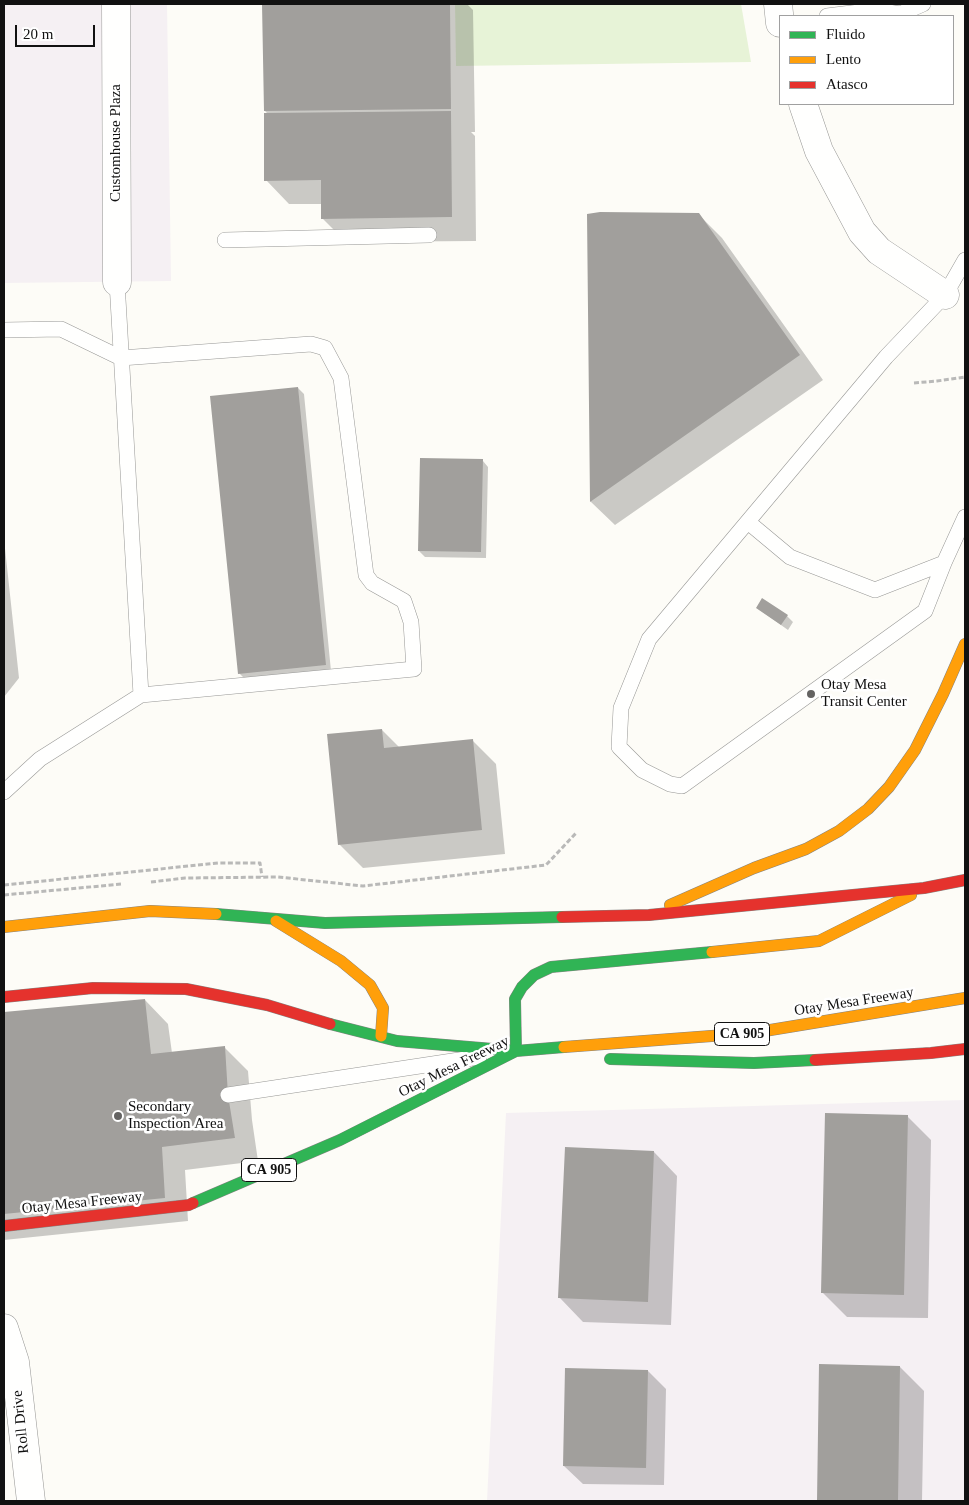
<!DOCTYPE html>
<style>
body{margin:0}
#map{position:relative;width:969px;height:1505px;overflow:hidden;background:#fdfcf7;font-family:"Times New Roman",serif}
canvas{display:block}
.frame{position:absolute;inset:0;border:5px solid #111;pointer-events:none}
.legend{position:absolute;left:779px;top:15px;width:175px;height:90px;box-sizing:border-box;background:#fff;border:1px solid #a0a0a0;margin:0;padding:6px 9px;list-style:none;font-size:15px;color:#111}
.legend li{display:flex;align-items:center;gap:10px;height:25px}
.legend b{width:25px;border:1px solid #a0a0a0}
.scale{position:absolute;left:15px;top:25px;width:80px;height:22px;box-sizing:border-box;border:2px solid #111;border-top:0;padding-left:6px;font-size:15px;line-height:18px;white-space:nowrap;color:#111;-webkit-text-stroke:4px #fff;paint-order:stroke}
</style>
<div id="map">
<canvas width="969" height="1505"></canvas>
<div class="frame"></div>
<ul class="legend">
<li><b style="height:6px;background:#30b455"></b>Fluido</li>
<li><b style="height:6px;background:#ff9f0a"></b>Lento</li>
<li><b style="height:6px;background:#e5322d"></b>Atasco</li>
</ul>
<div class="scale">20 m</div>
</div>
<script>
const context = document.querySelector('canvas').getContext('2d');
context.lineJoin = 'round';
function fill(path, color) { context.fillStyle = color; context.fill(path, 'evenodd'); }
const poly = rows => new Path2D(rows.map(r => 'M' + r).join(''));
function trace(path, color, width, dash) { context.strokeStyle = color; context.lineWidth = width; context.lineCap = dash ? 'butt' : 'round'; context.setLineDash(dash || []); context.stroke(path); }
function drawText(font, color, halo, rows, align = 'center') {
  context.font = font + ' "Times New Roman",serif'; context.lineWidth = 5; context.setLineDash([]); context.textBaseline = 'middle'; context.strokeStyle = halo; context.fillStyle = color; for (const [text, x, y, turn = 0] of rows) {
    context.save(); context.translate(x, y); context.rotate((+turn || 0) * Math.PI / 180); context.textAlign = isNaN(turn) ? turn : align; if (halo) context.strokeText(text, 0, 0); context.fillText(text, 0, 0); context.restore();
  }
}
const industrial = poly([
 [4,4,167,4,171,281,4,283],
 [965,1100,965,1501,487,1501,506,1113]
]);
const green = poly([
 [455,4,741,4,751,62,456,66]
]);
const shadow = poly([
 [263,4,467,4,473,10,475,132,471,132,475,136,476,241,346,242,322,218,322,204,289,204,266,180,268,114,265,111],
 [698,214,722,238,823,380,615,525,591,502,589,215],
 [298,388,304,394,331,671,245,679,239,673],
 [483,461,488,467,486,558,425,557,419,551],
 [4,539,19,678,4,697],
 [757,608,787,616,793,622,788,630],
 [382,730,399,747,472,740,496,764,505,854,363,868,339,844],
 [145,1000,168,1024,172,1053,224,1047,248,1071,252,1120,258,1161,185,1170,188,1221,4,1240,4,1013],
 [907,1116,931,1140,928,1318,847,1317,823,1293],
 [654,1152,677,1176,671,1325,583,1322,560,1298],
 [820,1366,900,1367,924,1391,922,1501,818,1501],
 [648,1371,666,1389,664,1485,583,1484,564,1466]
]);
const building = poly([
 [262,4,450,4,451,109,264,111],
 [451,111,452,217,321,219,321,180,264,181,264,113],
 [600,212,699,213,800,355,590,502,587,214],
 [298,387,326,665,238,674,210,396],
 [420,458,483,459,481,552,418,551],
 [762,598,788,615,781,625,756,608],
 [382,729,384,748,473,739,482,830,338,845,327,734],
 [145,999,151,1054,225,1046,228,1095,235,1138,162,1147,165,1198,4,1214,4,1012],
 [825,1113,908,1115,904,1295,821,1293],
 [565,1147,654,1151,648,1302,558,1298],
 [819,1364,900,1366,898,1501,817,1501],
 [565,1368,648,1370,646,1468,563,1466]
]);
const path = poly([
 [914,383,937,381,965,377],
 [151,882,185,878,278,877,363,886,546,865,577,832],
 [4,885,218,863,260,863,262,877],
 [4,895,122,884]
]);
const lane = poly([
 [827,16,876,10,900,14,923,4],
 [225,240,429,235],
 [965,260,945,295,886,357,649,639,621,708,619,747,642,770,670,784,682,786,925,611,944,563,965,517],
 [117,282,141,695],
 [4,330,61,329,121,358],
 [748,522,790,557,875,590,944,563],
 [4,792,40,759,141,695,414,669,411,622,404,601,372,583,366,575,341,378,325,348,311,344,121,358],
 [228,1095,479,1057]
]);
const street = poly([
 [116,4,117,282],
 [778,4,780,23],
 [803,104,819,151,862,232,879,251,945,295],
 [4,1328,15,1362,31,1501]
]);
const fast = poly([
 [216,914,325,923,562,917],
 [330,1024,397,1041,517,1051],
 [516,1051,515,999,522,987,534,975,551,967,712,952],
 [610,1059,754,1063,815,1060],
 [193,1203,340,1140,516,1051,564,1047]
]);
const slow = poly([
 [670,905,754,868,806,849,839,831,868,809,889,787,915,750,943,694,965,644],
 [276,921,341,961,370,985,383,1008,381,1036],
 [4,927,150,911,216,914],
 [712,952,819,941,911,895],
 [564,1047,752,1033,965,998]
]);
const jam = poly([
 [562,917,649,915,924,888,965,880],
 [4,997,93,988,186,989,267,1005,330,1024],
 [815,1060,931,1053,965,1049],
 [4,1226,189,1205,193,1203]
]);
const markers = [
 [811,694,5,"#646362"],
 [118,1116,5,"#646362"]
];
const shields = [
 [742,1034,55],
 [269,1170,55]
];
const shieldNames = [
 ["CA 905",742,1034],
 ["CA 905",269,1170]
];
const streetNames = [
 ["Customhouse Plaza",116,143,-90],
 ["Otay Mesa Freeway",854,1002,-9],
 ["Otay Mesa Freeway",454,1067,-26],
 ["Otay Mesa Freeway",82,1203,-6],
 ["Roll Drive",21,1422,-96]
];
const poiNames = [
 ["Otay Mesa",821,685],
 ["Transit Center",821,702],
 ["Secondary",128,1107],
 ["Inspection Area",128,1124]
];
fill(industrial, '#f5f0f3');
fill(green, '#e7f3d7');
fill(shadow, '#0003');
fill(building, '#a19f9c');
trace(lane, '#979795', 16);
trace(street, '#979795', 29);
trace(fast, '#858482', 12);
trace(slow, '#858482', 12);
trace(jam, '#858482', 12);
trace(path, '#b9b9b8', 3, [5, 2.5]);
trace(lane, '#fffffe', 15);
trace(street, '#fffffe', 28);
trace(fast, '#30b455', 11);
trace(slow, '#ff9f0a', 11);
trace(jam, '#e5322d', 11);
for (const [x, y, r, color] of markers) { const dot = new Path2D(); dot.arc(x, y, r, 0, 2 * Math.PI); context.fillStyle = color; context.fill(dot); trace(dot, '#fff', 2); }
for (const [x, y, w] of shields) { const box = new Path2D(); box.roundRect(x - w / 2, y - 11.5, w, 23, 4); context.fillStyle = '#fff'; context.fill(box); trace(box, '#111', 1); }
drawText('bold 14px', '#111', null, shieldNames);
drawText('15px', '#111', '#fff', streetNames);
drawText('15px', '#111', '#fff', poiNames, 'left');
</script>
